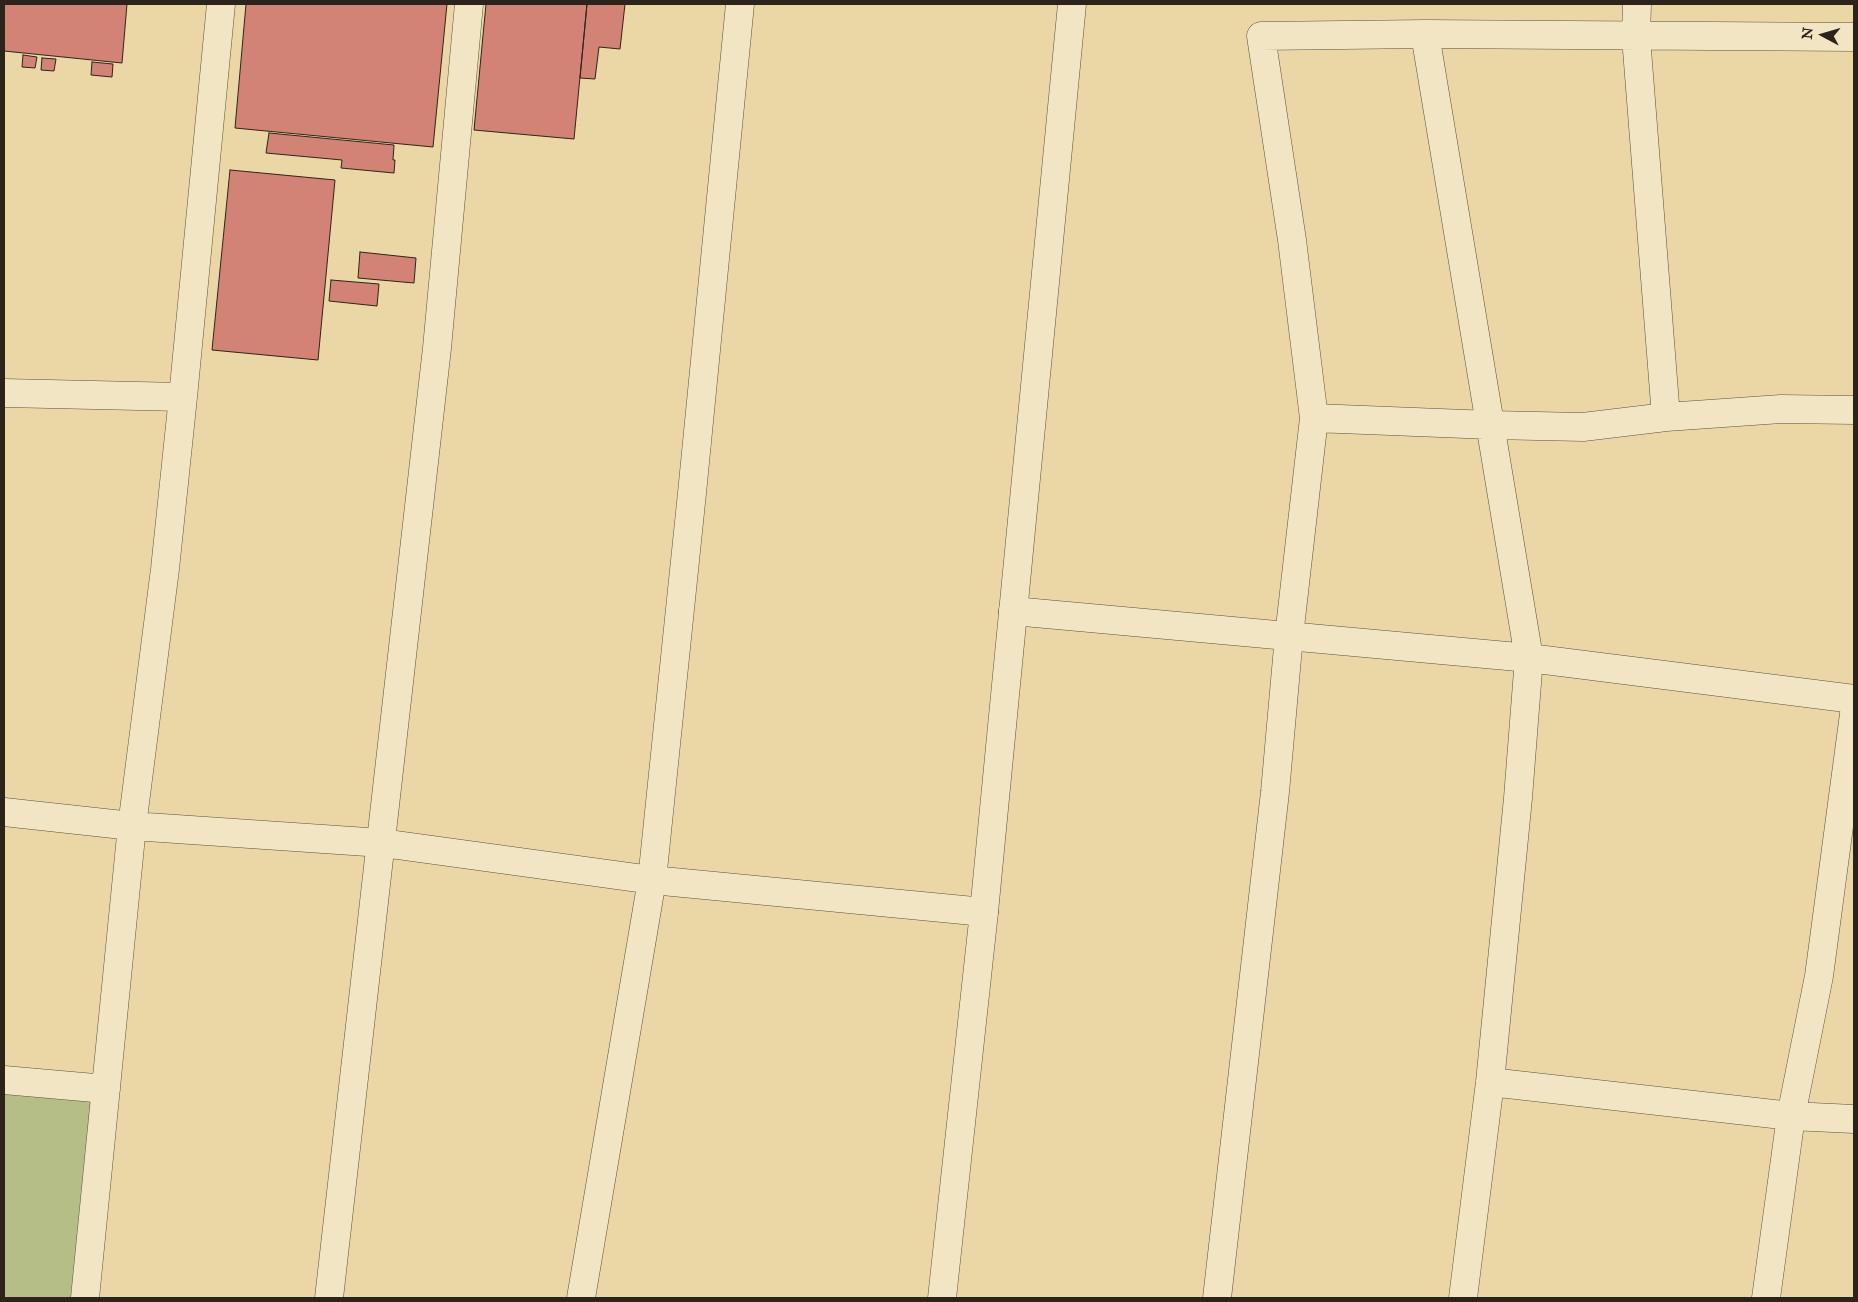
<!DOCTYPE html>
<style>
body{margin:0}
#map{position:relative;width:1858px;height:1302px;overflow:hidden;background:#ebd7a5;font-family:"IM FELL Great Primer",serif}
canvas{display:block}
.frame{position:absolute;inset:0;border:5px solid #2c241a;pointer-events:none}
.north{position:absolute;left:1798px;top:10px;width:50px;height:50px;-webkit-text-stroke:4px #f2e5c4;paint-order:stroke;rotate:276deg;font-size:14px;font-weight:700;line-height:20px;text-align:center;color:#2c241a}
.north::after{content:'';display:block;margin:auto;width:18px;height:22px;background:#2c241a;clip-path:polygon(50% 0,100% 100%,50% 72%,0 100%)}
</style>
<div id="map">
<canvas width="1858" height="1302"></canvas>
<div class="frame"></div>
<div class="north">N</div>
</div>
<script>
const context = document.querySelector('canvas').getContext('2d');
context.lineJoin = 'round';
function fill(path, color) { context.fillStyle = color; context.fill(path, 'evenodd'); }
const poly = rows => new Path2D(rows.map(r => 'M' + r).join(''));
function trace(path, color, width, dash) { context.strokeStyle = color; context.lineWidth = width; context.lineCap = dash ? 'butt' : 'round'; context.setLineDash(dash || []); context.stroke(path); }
const green = poly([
 [4,1091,91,1099,71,1298,4,1298]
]);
const building = poly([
 [4,4,127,4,122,63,4,51,4,4],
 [246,4,447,4,433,147,235,128,246,4],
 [486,4,587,4,574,139,474,130,486,4],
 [587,4,625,4,620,49,599,47,595,79,580,78,587,4],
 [23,55,37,57,35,68,22,67,23,55],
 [42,58,56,59,54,71,41,70,42,58],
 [92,62,113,64,112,77,91,75,92,62],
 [269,133,394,145,393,160,395,160,394,173,341,168,342,160,266,153,269,133],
 [230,170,335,180,318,360,212,350,230,170],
 [360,252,416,258,414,283,358,278,360,252],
 [331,280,379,284,377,306,329,301,331,280]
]);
const minor = poly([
 [1637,4,1636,37,1666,417],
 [4,393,183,397],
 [1314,418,1491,425,1583,427,1666,417,1781,409,1854,410],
 [1013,611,1529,658,1854,699],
 [4,812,132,826,382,843,652,880,984,912],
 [4,1080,106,1089],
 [1490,1082,1791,1116,1854,1119],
 [85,1298,132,826,165,569,183,397,221,4],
 [329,1298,437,348,469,4],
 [581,1298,652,880,692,493,740,4],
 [1217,1298,1275,792,1289,636,1314,418,1292,240,1261,36,1425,34],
 [1463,1298,1490,1082,1518,798,1529,658,1425,34,1854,37],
 [1766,1298,1791,1116,1819,976,1854,714]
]);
const tertiary = poly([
 [942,1298,984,912,1072,4]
]);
fill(green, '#b6be87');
fill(building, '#d28375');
trace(building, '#2c241a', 1);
trace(minor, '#5c513d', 29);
trace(tertiary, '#5c513d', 29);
trace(minor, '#f2e5c4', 28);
trace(tertiary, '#f2e5c4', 28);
</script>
